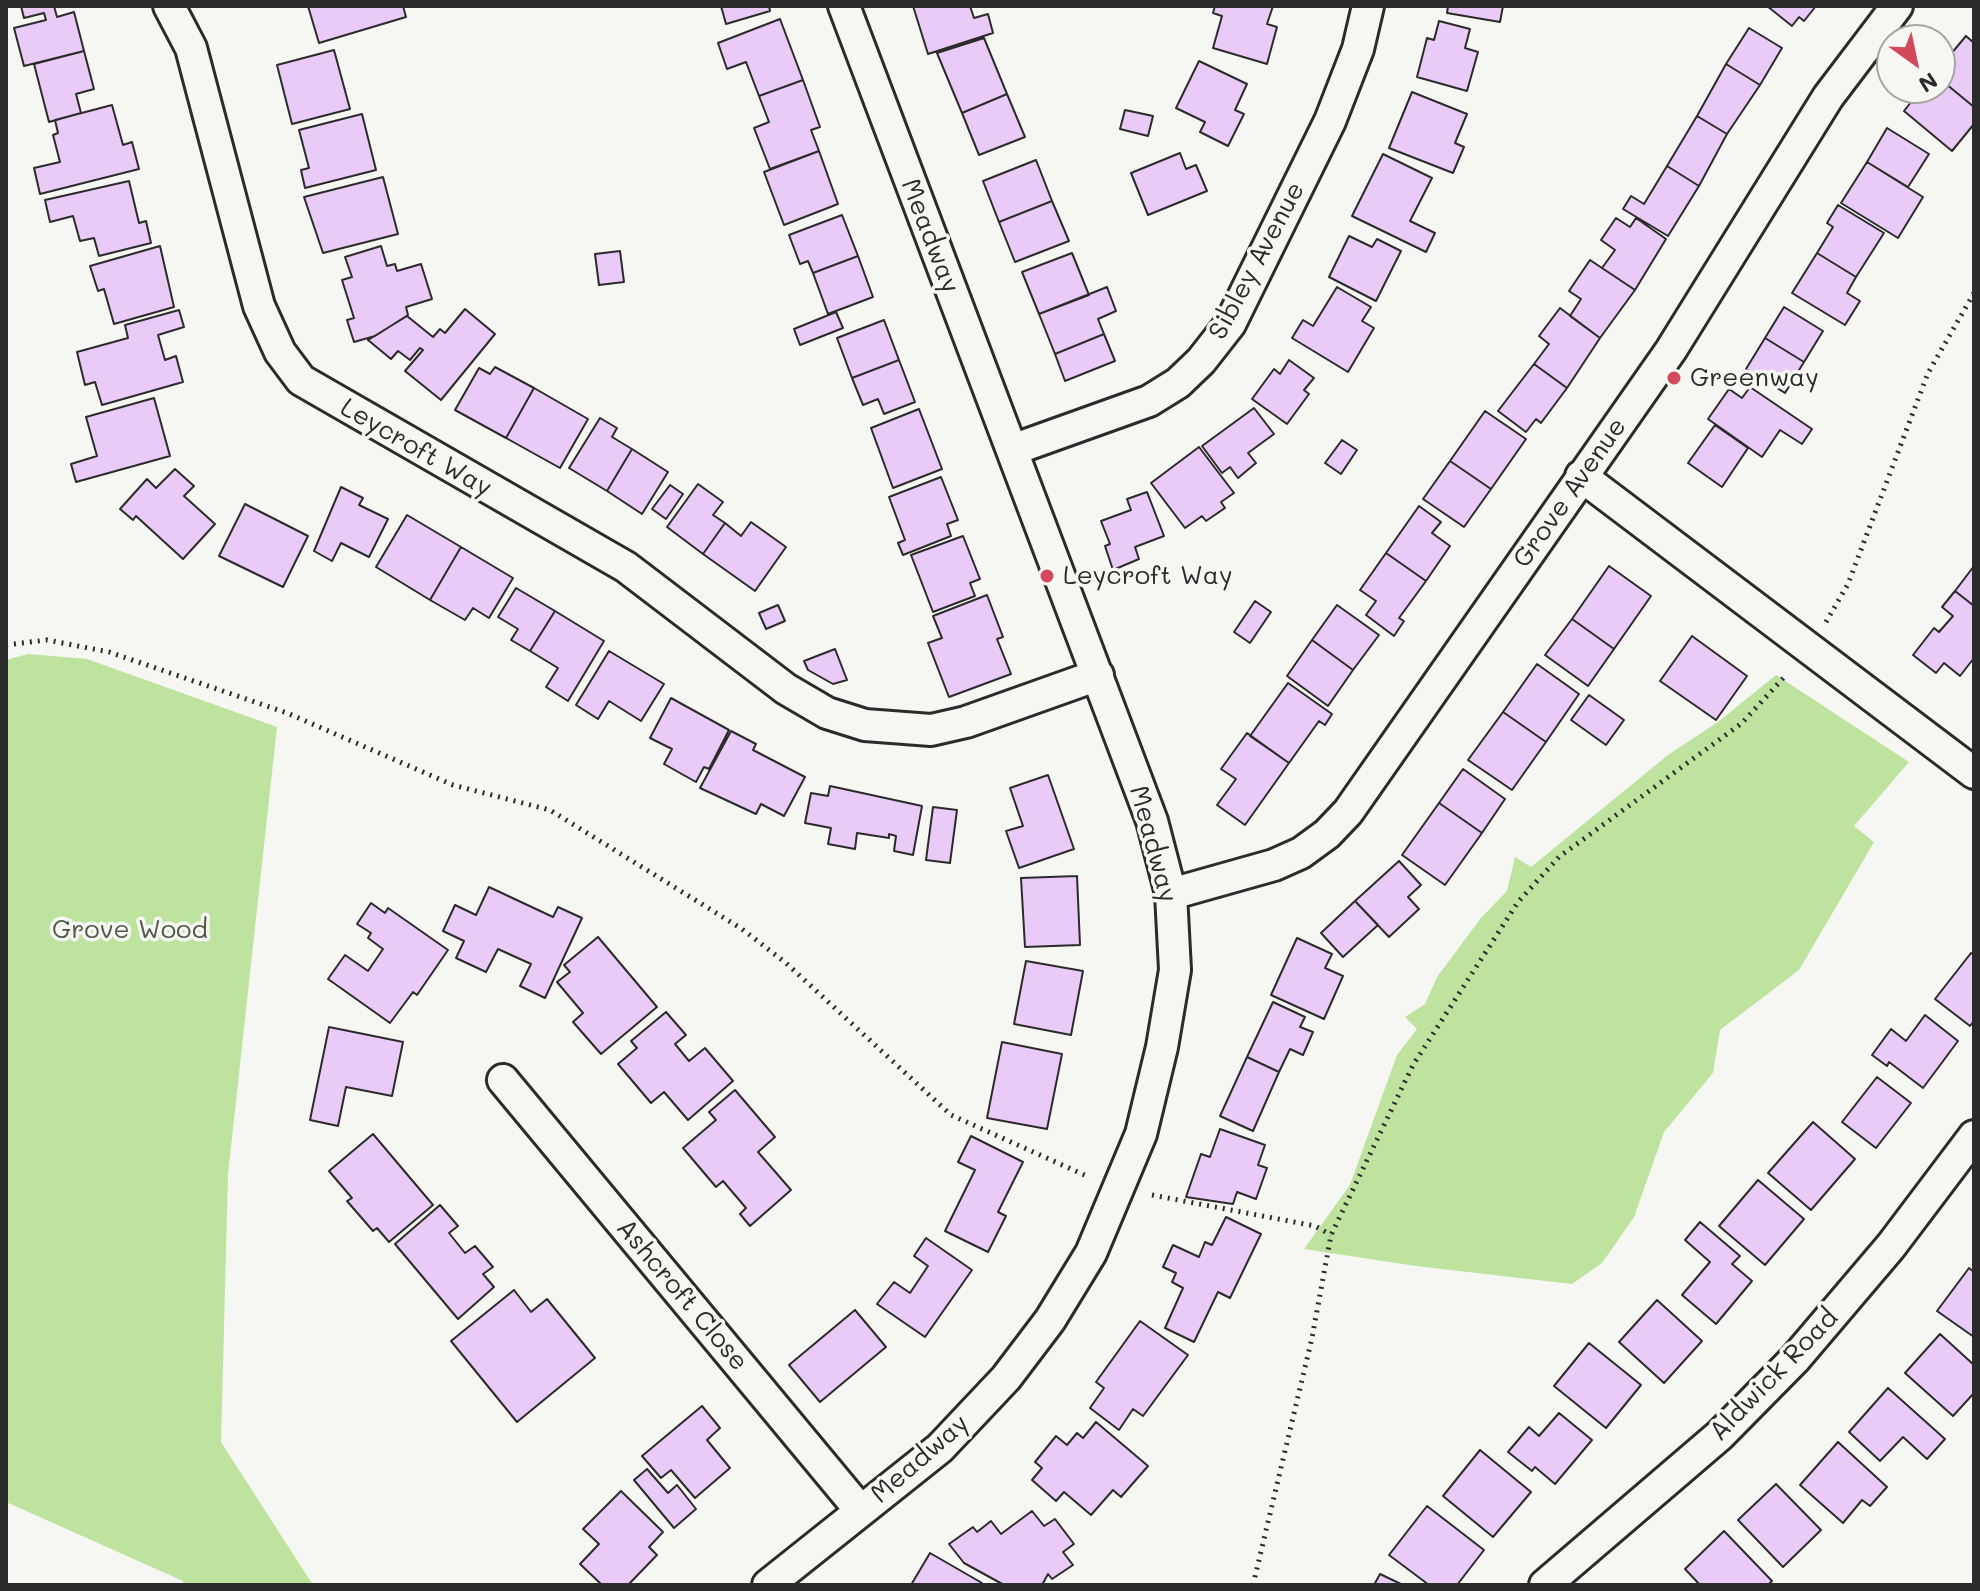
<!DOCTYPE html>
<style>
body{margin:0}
#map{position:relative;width:1980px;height:1591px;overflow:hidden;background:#f6f6f2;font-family:Mali,sans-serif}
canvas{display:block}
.frame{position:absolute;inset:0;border:8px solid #2b2b2b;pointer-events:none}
.north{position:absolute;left:1876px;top:24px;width:80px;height:80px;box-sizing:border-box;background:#f6f6f2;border:2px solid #a5a5a2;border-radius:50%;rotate:147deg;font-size:22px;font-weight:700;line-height:32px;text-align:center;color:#2b2b2b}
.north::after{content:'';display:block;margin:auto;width:28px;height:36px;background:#d1495b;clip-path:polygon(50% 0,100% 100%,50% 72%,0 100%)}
</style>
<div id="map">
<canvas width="1980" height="1591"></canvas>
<div class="frame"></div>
<div class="north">N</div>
</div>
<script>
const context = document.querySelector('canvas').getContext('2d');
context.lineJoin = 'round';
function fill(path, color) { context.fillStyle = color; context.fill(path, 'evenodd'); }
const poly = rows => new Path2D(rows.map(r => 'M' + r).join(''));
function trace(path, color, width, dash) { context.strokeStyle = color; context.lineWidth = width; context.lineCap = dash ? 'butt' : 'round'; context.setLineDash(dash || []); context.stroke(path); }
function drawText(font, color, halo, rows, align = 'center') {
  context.font = font + ' Mali,sans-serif'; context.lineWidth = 7; context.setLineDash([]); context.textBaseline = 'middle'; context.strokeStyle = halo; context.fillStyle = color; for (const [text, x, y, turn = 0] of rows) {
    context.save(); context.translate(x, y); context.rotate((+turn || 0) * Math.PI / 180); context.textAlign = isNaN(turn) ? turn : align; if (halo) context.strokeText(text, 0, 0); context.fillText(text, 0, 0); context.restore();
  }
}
const green = poly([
 [28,654,87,659,277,727,228,1174,221,1442,313,1585,184,1585,183,1581,6,1502,6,660],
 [1776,675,1909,762,1854,826,1874,842,1799,970,1720,1030,1713,1073,1664,1132,1634,1217,1602,1263,1572,1284,1416,1266,1304,1249,1350,1185,1397,1055,1417,1029,1405,1017,1425,1004,1437,977,1481,918,1507,891,1515,857,1531,867,1668,755,1718,722]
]);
const building = poly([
 [21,6,54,6,57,17,74,12,84,51,24,66,14,28,46,20,44,13,24,18,21,6],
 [308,6,403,6,406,17,319,43,308,6],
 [721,6,769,6,770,11,726,24,721,6],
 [913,6,970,6,974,18,988,14,993,33,928,54,913,6],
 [1215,6,1273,6,1267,24,1277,27,1267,64,1213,48,1222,16,1213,13,1215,6],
 [1448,6,1510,6,1503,6,1500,22,1447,13,1448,6],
 [1767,6,1816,6,1804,21,1799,17,1792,26,1767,6],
 [780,19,803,80,759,96,746,62,727,69,718,43,780,19],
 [1439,21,1470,29,1465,48,1478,52,1467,91,1417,77,1427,38,1434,40,1439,21],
 [1749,28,1782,48,1760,85,1726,64,1749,28],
 [1966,36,1974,43,1974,107,1940,79,1940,67,1966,36],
 [984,38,1007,94,962,113,937,53,984,38],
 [334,50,350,109,292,124,277,65,334,50],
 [84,51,94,89,76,94,81,113,49,122,34,64,84,51],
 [1199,61,1247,84,1235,110,1244,114,1228,146,1200,132,1205,122,1176,108,1199,61],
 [1726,64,1760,85,1727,134,1697,116,1726,64],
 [1940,79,1974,107,1974,124,1952,151,1904,111,1922,88,1940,88,1940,79],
 [803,80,820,127,811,130,819,151,770,169,754,128,769,122,759,96,803,80],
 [1412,92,1467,114,1455,143,1464,147,1453,173,1389,148,1412,92],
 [1007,94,1025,137,979,155,962,113,1007,94],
 [112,105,123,145,132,142,139,169,40,194,34,168,60,162,53,135,58,133,55,120,112,105],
 [1125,110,1153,116,1148,136,1120,129,1125,110],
 [362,114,376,170,305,188,301,170,309,168,299,130,362,114],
 [1697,116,1727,134,1699,186,1667,166,1697,116],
 [1887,128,1929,154,1908,187,1867,162,1887,128],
 [819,151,838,204,784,225,764,172,819,151],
 [1180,153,1186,169,1196,165,1207,191,1148,215,1131,173,1180,153],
 [1383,154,1432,178,1410,221,1435,233,1426,252,1352,216,1383,154],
 [1036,160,1052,201,999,222,983,181,1036,160],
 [1867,162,1923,197,1898,238,1841,203,1867,162],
 [1667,166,1699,186,1668,236,1623,209,1631,196,1644,204,1667,166],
 [383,177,398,234,323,253,304,197,383,177],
 [129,181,139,223,146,221,151,243,99,256,94,238,80,241,73,216,50,222,45,200,129,181],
 [1052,201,1069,241,1015,262,999,222,1052,201],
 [1838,205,1884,233,1856,277,1817,253,1833,227,1827,223,1838,205],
 [842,215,858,256,813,273,808,261,800,264,789,235,842,215],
 [1616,218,1630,227,1636,218,1666,239,1635,290,1602,268,1615,250,1601,240,1616,218],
 [1349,236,1372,247,1377,239,1401,251,1376,301,1329,277,1349,236],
 [160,246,174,307,114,324,104,289,98,291,90,266,160,246],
 [381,246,387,266,395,264,397,271,421,264,432,299,406,307,408,315,375,336,354,342,347,320,354,318,342,280,352,277,345,257,381,246],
 [620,251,624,282,599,285,595,254,620,251],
 [1072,253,1089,295,1039,314,1022,272,1072,253],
 [1817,253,1856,277,1847,293,1860,301,1845,325,1792,293,1817,253],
 [858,256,873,297,828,314,813,273,858,256],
 [1590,260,1635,290,1600,338,1570,316,1581,299,1569,291,1590,260],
 [1107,287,1116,311,1098,319,1104,334,1055,354,1039,314,1107,287],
 [1337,287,1371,307,1362,321,1374,328,1348,372,1292,338,1303,320,1313,326,1337,287],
 [1784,307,1823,331,1804,362,1765,338,1784,307],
 [1560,308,1600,338,1567,388,1534,364,1549,344,1539,336,1560,308],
 [465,309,495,334,441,400,405,371,423,350,420,348,410,360,398,351,391,359,368,340,407,316,433,337,440,329,445,333,465,309],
 [179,310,184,327,158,335,165,360,176,356,183,382,102,405,95,382,85,385,77,352,128,338,125,325,179,310],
 [836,312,843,328,800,345,794,329,836,312],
 [884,320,899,360,852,378,837,338,884,320],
 [1104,334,1115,361,1065,381,1055,354,1104,334],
 [1765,338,1804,362,1785,393,1746,369,1765,338],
 [899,360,915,402,884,414,878,399,863,405,852,378,899,360],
 [1289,360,1314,378,1304,390,1309,394,1287,424,1252,399,1274,369,1280,374,1289,360],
 [1534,364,1567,388,1541,423,1536,419,1526,432,1498,411,1534,364],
 [495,367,534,388,506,438,455,410,479,368,490,374,495,367],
 [1750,387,1812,429,1802,444,1780,430,1762,457,1708,419,1729,389,1742,398,1750,387],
 [534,388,588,419,560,468,506,438,534,388],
 [154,398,170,456,76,482,71,464,97,456,86,417,154,398],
 [1254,408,1274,434,1248,453,1256,463,1238,478,1230,467,1222,473,1202,446,1254,408],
 [919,409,942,469,893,488,871,428,919,409],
 [1485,411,1526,439,1491,489,1450,461,1485,411],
 [600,418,617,428,612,437,632,449,607,491,569,468,600,418],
 [1715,425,1748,448,1722,487,1688,463,1715,425],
 [1342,440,1357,450,1341,474,1325,463,1342,440],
 [1199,447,1234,493,1221,502,1225,508,1206,521,1202,516,1185,528,1151,483,1199,447],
 [632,449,668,472,642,514,607,491,632,449],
 [1450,461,1491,489,1464,527,1423,499,1450,461],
 [175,469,194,486,184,496,215,524,183,559,136,516,133,520,120,509,147,479,156,488,175,469],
 [941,477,958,520,947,524,951,536,903,555,898,543,905,540,889,497,941,477],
 [698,484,723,502,713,515,725,523,703,554,667,527,698,484],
 [670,485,683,494,666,519,652,509,670,485],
 [341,487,363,498,359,505,388,519,369,557,341,543,332,561,314,551,341,487],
 [1147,492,1164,536,1135,547,1139,559,1113,570,1105,546,1110,544,1101,521,1131,510,1127,499,1147,492],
 [245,504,308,536,283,587,219,556,245,504],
 [1419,506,1441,522,1432,533,1450,546,1426,581,1386,553,1419,506],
 [407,515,461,547,430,600,376,567,407,515],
 [751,522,786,547,755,591,703,554,725,523,741,536,751,522],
 [963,536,980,579,970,583,975,596,933,612,911,555,963,536],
 [461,547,513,578,489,618,473,608,465,620,430,600,461,547],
 [1386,553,1426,581,1399,618,1404,621,1394,636,1366,615,1376,601,1360,590,1386,553],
 [1609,566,1651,596,1614,649,1572,619,1609,566],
 [1974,566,1974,606,1955,591,1974,566],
 [516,588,555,611,530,651,511,640,518,629,498,617,516,588],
 [1955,591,1974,606,1974,658,1960,676,1944,663,1936,673,1913,655,1934,628,1939,632,1953,616,1942,607,1955,591],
 [987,595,1003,637,997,639,1011,674,949,697,928,643,942,638,933,616,987,595],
 [1255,601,1271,612,1250,643,1234,632,1255,601],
 [778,605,785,621,766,629,759,613,778,605],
 [1337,605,1379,635,1353,670,1312,640,1337,605],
 [555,611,604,641,568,701,546,687,558,668,530,651,555,611],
 [1572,619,1614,649,1588,686,1545,655,1572,619],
 [1692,636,1747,676,1716,720,1660,681,1692,636],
 [1312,640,1353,670,1328,706,1287,676,1312,640],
 [835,649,847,680,833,684,808,670,804,661,835,649],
 [609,651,664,684,641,721,609,701,598,719,576,705,609,651],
 [1537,664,1579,694,1546,742,1503,712,1537,664],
 [1288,683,1332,714,1325,725,1319,721,1289,763,1250,736,1288,683],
 [1589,695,1624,720,1606,745,1571,720,1589,695],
 [671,698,729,730,709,769,704,767,696,782,664,764,672,749,650,738,671,698],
 [1503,712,1546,742,1512,790,1468,760,1503,712],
 [731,731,756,744,753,750,805,777,784,816,761,804,756,814,700,788,731,731],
 [1247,733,1289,763,1245,825,1217,805,1236,779,1221,769,1247,733],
 [1463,769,1505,799,1482,833,1439,803,1463,769],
 [1048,775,1074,849,1019,868,1006,831,1023,826,1010,788,1048,775],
 [830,786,922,806,913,855,894,851,896,836,889,834,889,838,857,833,855,849,828,844,831,828,805,823,811,793,828,796,830,786],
 [1439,803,1482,833,1445,885,1402,855,1439,803],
 [933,807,957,810,950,863,926,860,933,807],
 [1399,861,1421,885,1408,897,1419,909,1389,937,1355,901,1399,861],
 [1077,876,1080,945,1025,947,1021,878,1077,876],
 [489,887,553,917,558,907,582,918,545,998,520,986,531,964,498,949,486,972,456,958,464,941,443,931,455,905,476,915,489,887],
 [1355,901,1378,925,1343,957,1321,933,1355,901],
 [371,903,385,913,388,908,448,950,417,995,413,992,390,1023,328,979,345,955,368,971,383,949,368,938,371,933,357,924,371,903],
 [598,937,657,1007,601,1054,573,1022,583,1013,557,982,570,972,564,965,598,937],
 [1297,938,1332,954,1325,968,1343,976,1324,1019,1271,995,1297,938],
 [1971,953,1974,955,1974,1021,1970,1026,1935,999,1971,953],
 [1026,961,1083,971,1071,1035,1014,1024,1026,961],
 [1273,1002,1305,1017,1300,1027,1313,1032,1303,1055,1290,1049,1279,1072,1247,1057,1273,1002],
 [666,1012,686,1035,675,1044,689,1061,705,1048,733,1081,688,1120,664,1092,651,1103,618,1064,637,1048,631,1041,666,1012],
 [1925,1015,1958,1041,1923,1088,1889,1062,1887,1066,1872,1055,1891,1029,1906,1041,1925,1015],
 [329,1027,403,1042,392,1096,346,1087,338,1126,310,1120,329,1027],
 [1002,1042,1062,1054,1047,1129,987,1118,1002,1042],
 [1247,1057,1279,1072,1253,1131,1220,1116,1247,1057],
 [1877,1077,1911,1103,1876,1148,1842,1122,1877,1077],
 [735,1090,775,1137,758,1152,791,1190,750,1226,740,1214,746,1208,723,1181,716,1187,683,1148,716,1120,709,1112,735,1090],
 [1813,1122,1855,1159,1811,1210,1768,1173,1813,1122],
 [1220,1129,1265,1145,1258,1165,1267,1168,1256,1199,1237,1192,1233,1204,1186,1197,1201,1154,1210,1157,1220,1129],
 [373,1134,433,1205,389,1242,377,1228,373,1231,347,1201,352,1198,329,1171,373,1134],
 [971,1136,1023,1162,998,1212,1006,1216,988,1252,945,1231,975,1170,958,1162,971,1136],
 [1758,1180,1804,1219,1765,1265,1719,1226,1758,1180],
 [440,1205,458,1226,449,1233,465,1253,475,1246,493,1267,483,1274,494,1287,458,1319,395,1244,440,1205],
 [1226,1217,1261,1234,1230,1298,1218,1292,1194,1342,1165,1328,1183,1288,1172,1282,1176,1273,1163,1267,1173,1245,1199,1257,1205,1242,1212,1245,1226,1217],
 [1700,1222,1740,1256,1732,1264,1752,1281,1716,1324,1682,1295,1710,1262,1685,1240,1700,1222],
 [926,1238,972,1270,925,1337,877,1304,894,1282,910,1293,928,1266,914,1256,926,1238],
 [1969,1268,1974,1272,1974,1337,1937,1311,1969,1268],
 [514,1290,531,1312,547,1299,595,1358,517,1422,451,1341,514,1290],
 [1657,1300,1702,1341,1664,1383,1619,1342,1657,1300],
 [855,1310,886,1347,820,1402,789,1365,855,1310],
 [1140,1321,1188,1355,1143,1416,1133,1409,1119,1430,1090,1408,1104,1388,1096,1382,1140,1321],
 [1940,1334,1974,1365,1974,1393,1953,1416,1905,1373,1940,1334],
 [1589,1343,1641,1385,1606,1428,1554,1386,1589,1343],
 [1888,1388,1945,1439,1927,1459,1903,1437,1880,1461,1849,1432,1888,1388],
 [702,1406,720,1428,707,1440,730,1468,695,1498,671,1470,661,1478,642,1456,702,1406],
 [1559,1413,1592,1440,1555,1484,1535,1467,1532,1471,1508,1452,1529,1427,1539,1436,1559,1413],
 [1096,1422,1148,1466,1121,1497,1113,1490,1091,1515,1064,1492,1056,1501,1032,1480,1042,1468,1035,1462,1056,1436,1067,1445,1077,1433,1083,1438,1096,1422],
 [1838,1442,1887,1487,1870,1506,1862,1500,1843,1523,1800,1485,1838,1442],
 [1480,1450,1531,1492,1493,1537,1443,1496,1480,1450],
 [647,1469,668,1493,677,1485,696,1509,674,1528,634,1480,647,1469],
 [1776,1484,1821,1530,1783,1567,1738,1520,1776,1484],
 [621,1491,663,1532,649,1547,657,1555,628,1585,602,1585,580,1564,599,1544,583,1529,621,1491],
 [1427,1506,1484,1550,1457,1585,1429,1585,1389,1555,1427,1506],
 [1032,1511,1044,1526,1055,1519,1074,1544,1063,1552,1073,1565,1052,1579,1048,1574,1042,1585,1004,1585,964,1563,949,1544,973,1527,977,1532,991,1521,1001,1534,1032,1511],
 [1724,1531,1772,1581,1768,1585,1700,1585,1685,1569,1724,1531],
 [930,1553,982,1583,981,1585,911,1585,930,1553],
 [1380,1574,1403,1585,1374,1585,1380,1574]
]);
const path = poly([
 [1826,622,1848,584,1928,373,1974,293],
 [6,645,47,640,109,652,287,713,453,785,550,810,742,929,786,963,951,1115,1089,1177],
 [1152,1195,1315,1226,1331,1235],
 [1253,1585,1312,1338,1331,1235,1413,1065,1518,902,1559,857,1742,723,1787,674]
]);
const minor = poly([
 [169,6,191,48,259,306,280,352,301,380,626,567,786,689,827,713,865,725,931,730,966,722,1098,675],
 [1012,450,1149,401,1178,383,1201,361,1230,324,1330,121,1358,49,1368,6],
 [1581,476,1974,773],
 [1171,894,1274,865,1301,853,1327,834,1348,812,1671,350,1828,97,1897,6],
 [503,1080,860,1510],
 [768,1585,940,1448,1006,1378,1050,1320,1091,1253,1141,1134,1162,1047,1175,970,1171,894,1152,821,844,6],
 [1545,1585,1720,1435,1795,1359,1891,1246,1974,1136]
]);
const markers = [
 [1674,378,8,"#d1495b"],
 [1047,576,8,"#d1495b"]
];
const streetNames = [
 ["Meadway",930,236,69],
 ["Sibley Avenue",1257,261,-62],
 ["Leycroft Way",416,448,30],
 ["Grove Avenue",1570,493,-55],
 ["Meadway",1153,844,75],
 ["Ashcroft Close",682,1295,50],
 ["Aldwick Road",1774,1375,-46],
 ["Meadway",920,1459,-41]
];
const poiNames = [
 ["Greenway",1690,378],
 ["Leycroft Way",1063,576]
];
const parkNames = [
 ["Grove Wood",130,930]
];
fill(green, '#bde39e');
fill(building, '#eacaf7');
trace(building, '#2b2b2b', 2);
trace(minor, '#2b2b2b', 36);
trace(path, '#2b2b2b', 5, [2, 6]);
trace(minor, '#f6f6f2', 30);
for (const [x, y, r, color] of markers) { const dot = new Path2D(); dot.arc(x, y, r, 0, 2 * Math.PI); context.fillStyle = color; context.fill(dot); trace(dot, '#f6f6f2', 3); }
drawText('26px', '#2b2b2b', '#f6f6f2', streetNames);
drawText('26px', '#2b2b2b', '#f6f6f2', poiNames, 'left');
drawText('26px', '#505948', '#f6f6f2', parkNames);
</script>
